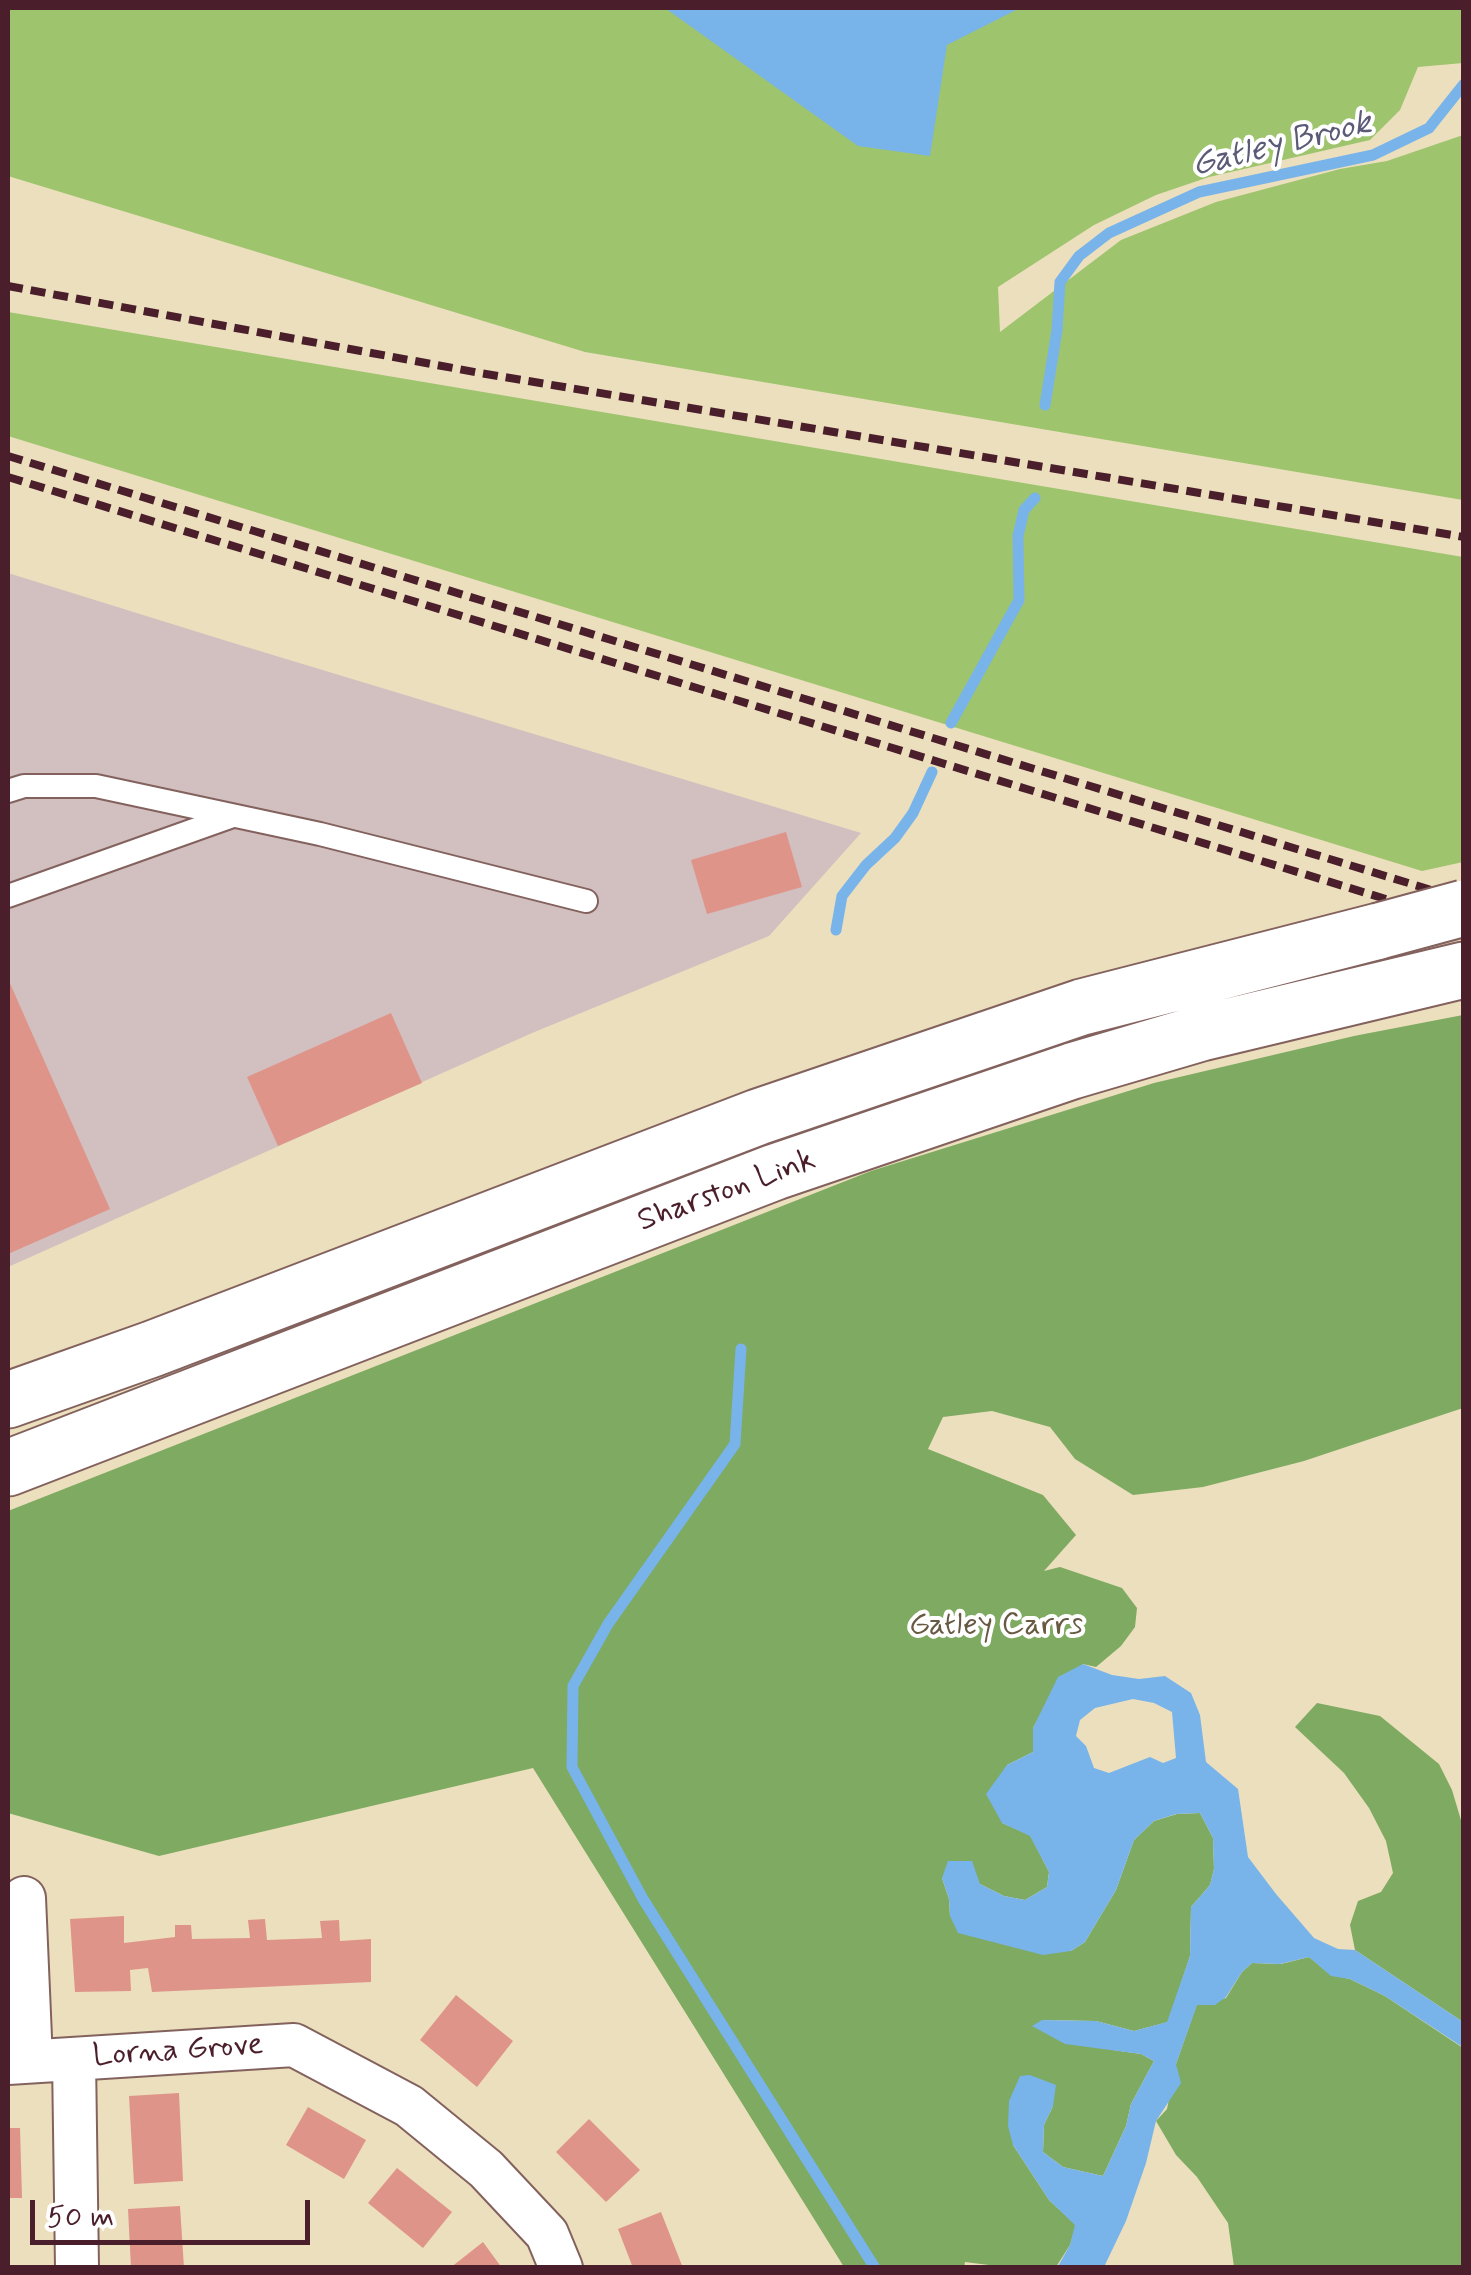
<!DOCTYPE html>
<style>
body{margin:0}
#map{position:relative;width:1471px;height:2275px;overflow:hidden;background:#ecdfbd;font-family:Mynerve,sans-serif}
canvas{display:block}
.frame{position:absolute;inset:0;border:10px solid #4a1f2b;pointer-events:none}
.scale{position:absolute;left:30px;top:2200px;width:280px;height:45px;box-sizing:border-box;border:5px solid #4a1f2b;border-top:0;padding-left:12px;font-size:30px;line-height:35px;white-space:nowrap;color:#4a1f2b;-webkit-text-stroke:8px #fff;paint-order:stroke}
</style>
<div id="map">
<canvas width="1471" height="2275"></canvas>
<div class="frame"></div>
<div class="scale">50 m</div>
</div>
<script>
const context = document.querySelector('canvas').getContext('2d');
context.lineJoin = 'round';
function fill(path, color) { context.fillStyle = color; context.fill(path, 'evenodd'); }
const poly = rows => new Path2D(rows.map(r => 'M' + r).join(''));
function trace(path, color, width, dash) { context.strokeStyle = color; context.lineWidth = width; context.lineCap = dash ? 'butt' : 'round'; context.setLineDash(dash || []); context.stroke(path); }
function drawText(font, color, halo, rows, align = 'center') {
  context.font = font + ' Mynerve,sans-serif'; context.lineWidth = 8; context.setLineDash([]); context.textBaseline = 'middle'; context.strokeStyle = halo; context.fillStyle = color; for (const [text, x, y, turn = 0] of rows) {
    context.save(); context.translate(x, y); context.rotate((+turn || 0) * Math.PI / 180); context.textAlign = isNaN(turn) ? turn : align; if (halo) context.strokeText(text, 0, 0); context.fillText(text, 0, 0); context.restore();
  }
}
const industrial = poly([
 [8,573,230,642,861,833,769,936,532,1033,8,1267]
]);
const green = poly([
 [8,8,1463,8,1463,63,1418,67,1400,110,1370,140,1209,177,1156,195,1094,225,998,287,1000,332,1121,240,1216,202,1340,169,1387,161,1463,135,1463,500,585,352,8,176],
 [8,312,1463,557,1463,862,1422,871,8,436]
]);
const forest = poly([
 [1463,1015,1463,1408,1304,1461,1203,1487,1133,1495,1075,1459,1050,1427,992,1411,943,1417,928,1449,1043,1495,1076,1535,1044,1571,1060,1567,1122,1588,1137,1608,1135,1627,1121,1646,1096,1667,1083,1664,1045,1706,1033,1728,1033,1752,1007,1765,1002,1823,1030,1835,1049,1872,1047,1887,1025,1900,1004,1896,980,1884,942,1878,949,1899,950,1916,1071,1951,1085,1942,1116,1890,1134,1840,1154,1821,1177,1814,1200,1813,1213,1838,1214,1869,1210,1885,1191,1907,1190,1956,1168,2022,1134,2031,1096,2021,1042,2020,1113,2050,1141,2054,1154,2061,1131,2104,1126,2126,1103,2176,1063,2167,1043,2152,1044,2125,1053,2106,1013,2145,1049,2200,1076,2225,1070,2245,1056,2267,1005,2267,965,2262,964,2268,844,2267,533,1768,159,1856,8,1813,8,1511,871,1171,1154,1083,1354,1036],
 [1317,1703,1380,1716,1439,1764,1452,1790,1463,1827,1463,2022,1355,1950,1350,1925,1358,1901,1381,1892,1393,1873,1386,1841,1369,1808,1344,1773,1295,1727],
 [1309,1957,1331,1975,1350,1979,1385,1996,1463,2048,1463,2267,1234,2267,1228,2223,1197,2177,1176,2155,1156,2121,1167,2109,1176,2064,1197,2004,1226,1998,1242,1972,1252,1963,1281,1964]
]);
const water = poly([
 [665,8,1020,8,947,45,930,156,858,146],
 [1083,1664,1112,1675,1139,1679,1165,1676,1191,1693,1200,1715,1206,1762,1238,1789,1248,1857,1276,1894,1314,1938,1338,1949,1355,1950,1463,2022,1464,2048,1385,1996,1350,1979,1331,1976,1309,1957,1280,1964,1252,1963,1242,1972,1226,1997,1215,2005,1197,2005,1176,2064,1181,2083,1156,2121,1146,2163,1126,2221,1104,2267,1057,2268,1070,2245,1075,2225,1049,2200,1013,2145,1008,2126,1009,2101,1020,2076,1030,2075,1056,2085,1053,2106,1044,2125,1043,2152,1063,2167,1103,2176,1126,2126,1131,2104,1154,2061,1141,2054,1065,2044,1032,2026,1042,2020,1096,2021,1134,2031,1167,2022,1190,1956,1191,1907,1210,1885,1214,1869,1213,1838,1200,1813,1176,1814,1154,1821,1134,1840,1116,1890,1085,1942,1071,1951,1043,1955,958,1933,950,1916,949,1899,942,1878,948,1861,972,1861,980,1884,1004,1896,1025,1900,1047,1887,1049,1872,1030,1836,1002,1823,986,1794,1007,1765,1033,1752,1033,1728,1058,1677],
 [1133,1699,1154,1703,1172,1712,1176,1758,1163,1763,1150,1757,1109,1773,1094,1768,1086,1746,1076,1736,1080,1720,1095,1708]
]);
const stream = poly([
 [1045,405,1057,330,1060,282,1079,256,1109,233,1199,192,1373,155,1429,128,1464,84],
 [951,723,1019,600,1018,536,1024,510,1035,498],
 [836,930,842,896,866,865,895,838,913,813,932,772],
 [741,1349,735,1444,608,1624,573,1686,572,1767,643,1899,875,2268]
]);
const building = poly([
 [786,832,802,887,707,914,691,860],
 [8,979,110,1209,8,1254],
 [391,1013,422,1083,278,1146,247,1077],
 [124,1916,124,1943,175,1937,175,1925,191,1925,192,1939,250,1938,248,1920,265,1919,267,1940,322,1938,320,1921,339,1920,340,1941,371,1939,371,1982,152,1992,148,1968,130,1970,131,1991,75,1992,70,1919],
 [456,1995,513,2041,477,2087,420,2040],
 [179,2093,183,2181,134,2184,129,2096],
 [308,2107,366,2140,344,2179,286,2145],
 [589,2119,640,2170,606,2202,556,2152],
 [8,2128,20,2128,22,2198,8,2198],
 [397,2168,452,2212,423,2248,368,2203],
 [180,2206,184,2268,131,2268,128,2209],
 [661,2212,683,2268,633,2268,618,2229],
 [483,2242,502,2268,450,2268]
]);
const service = poly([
 [8,791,24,786,96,786,320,834,586,901],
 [8,896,233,816]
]);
const minor = poly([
 [24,1898,31,2061],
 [74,2059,77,2268],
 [8,2063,294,2045,409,2106,486,2169,547,2234,561,2268]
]);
const motorway = poly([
 [8,1400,152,1349,758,1117,1082,1007,1379,931],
 [8,1468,775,1172,1072,1071,1201,1033,1464,970]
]);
const rail = poly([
 [8,286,480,373,1464,537],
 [8,456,1464,900],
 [8,477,1464,923]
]);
const motorwayBridge = poly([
 [1379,931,1464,908]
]);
const streetNames = [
 ["Sharston Link",727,1192,-20],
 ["Lorna Grove",178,2052,-4]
];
const parkNames = [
 ["Gatley Carrs",996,1626]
];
const waterNames = [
 ["Gatley Brook",1282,146,-14]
];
fill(industrial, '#d2bfc0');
fill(green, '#9ec46e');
fill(forest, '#7eaa61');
fill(water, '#78b4ea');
trace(stream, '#78b4ea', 11);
fill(building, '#df9489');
trace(service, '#83625e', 26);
trace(minor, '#83625e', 46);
trace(motorway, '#83625e', 59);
trace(service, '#fff', 22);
trace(minor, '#fff', 42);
trace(motorway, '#fff', 55);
trace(rail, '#4a1f2b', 8, [15, 8]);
trace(motorwayBridge, '#83625e', 59, []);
trace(motorwayBridge, '#fff', 55);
drawText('32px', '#4a1f2b', '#fff', streetNames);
drawText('32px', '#675942', '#fff', parkNames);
drawText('italic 35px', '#5c5b77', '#fff', waterNames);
</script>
